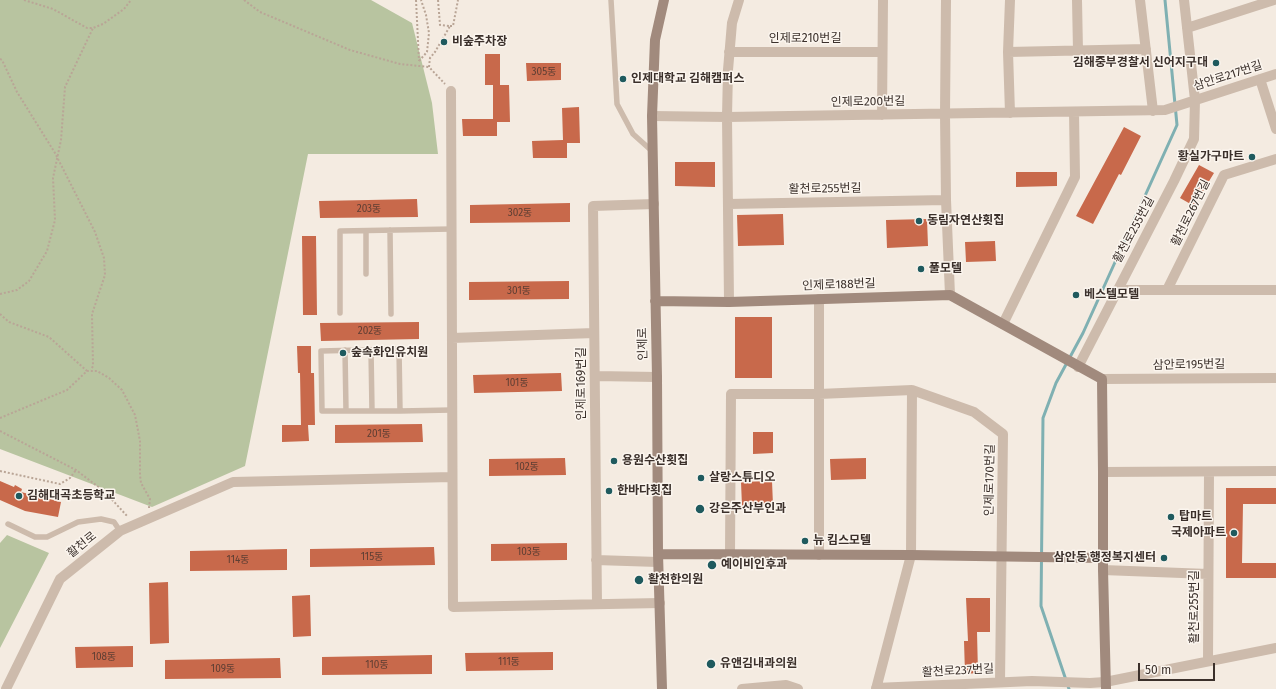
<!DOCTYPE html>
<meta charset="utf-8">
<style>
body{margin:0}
#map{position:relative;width:1276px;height:689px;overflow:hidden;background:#f4ebe1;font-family:"Fira Sans",sans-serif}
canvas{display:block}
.scale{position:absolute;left:1138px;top:663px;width:77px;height:18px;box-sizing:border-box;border:2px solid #3b302b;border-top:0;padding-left:5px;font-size:12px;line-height:14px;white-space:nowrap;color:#3b302b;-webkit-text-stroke:3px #fbf5ee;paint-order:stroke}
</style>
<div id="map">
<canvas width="1276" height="689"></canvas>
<div class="scale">50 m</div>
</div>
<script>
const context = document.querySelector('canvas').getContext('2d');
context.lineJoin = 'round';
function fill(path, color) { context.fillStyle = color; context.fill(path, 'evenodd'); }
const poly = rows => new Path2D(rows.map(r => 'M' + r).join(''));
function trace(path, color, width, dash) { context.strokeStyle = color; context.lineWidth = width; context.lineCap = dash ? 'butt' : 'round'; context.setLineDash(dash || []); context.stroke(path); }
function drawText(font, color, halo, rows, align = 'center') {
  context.font = font + ' "Fira Sans","Noto Sans KR",sans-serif'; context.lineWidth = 3; context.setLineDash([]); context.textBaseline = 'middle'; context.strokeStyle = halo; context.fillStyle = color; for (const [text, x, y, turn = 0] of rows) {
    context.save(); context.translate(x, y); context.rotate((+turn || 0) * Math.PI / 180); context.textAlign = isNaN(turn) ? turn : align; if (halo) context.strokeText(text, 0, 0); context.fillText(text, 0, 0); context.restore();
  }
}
const green = poly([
 [0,0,371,0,412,23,432,103,438,154,308,154,245,466,152,507,0,449],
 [7,535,49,553,0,648,0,543]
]);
const stream = poly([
 [1069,689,1041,606,1043,418,1056,383,1083,333,1177,125,1165,0]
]);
const building = poly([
 [485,54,500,54,500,85,485,85],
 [526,63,561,63,561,80,527,81],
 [493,85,509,85,510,122,497,122,497,136,463,136,462,119,493,119],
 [579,107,580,143,567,143,567,158,533,158,532,141,563,140,562,108],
 [1124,127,1141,136,1121,175,1119,174,1093,224,1076,216],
 [675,162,715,162,715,187,675,186],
 [1199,165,1214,173,1194,206,1180,198],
 [1016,172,1057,172,1057,186,1016,187],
 [417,199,418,217,320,218,319,201],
 [570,203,570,222,470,223,470,205],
 [783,214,784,245,738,246,737,215],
 [927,219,928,246,887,248,886,220],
 [302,236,316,236,317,315,303,315],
 [995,241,996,261,966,262,965,242],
 [569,281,569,299,469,300,469,282],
 [735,317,772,317,772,378,735,378],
 [419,322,419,339,321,341,320,323],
 [297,346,311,346,311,373,314,373,315,425,308,425,309,441,282,442,282,425,301,425,300,373,298,373],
 [561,373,562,391,474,393,473,375],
 [422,424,423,442,335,443,335,425],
 [753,432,773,432,773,453,753,454],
 [565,458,566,475,489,476,489,459],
 [866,458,866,479,831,480,830,459],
 [0,481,14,487,15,485,22,489,21,492,61,502,58,517,25,511,0,500],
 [772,481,773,505,742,506,741,482],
 [1226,488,1276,488,1276,504,1243,504,1242,563,1276,563,1276,578,1226,578],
 [567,543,567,560,491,561,491,544],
 [434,547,435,565,310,567,310,549],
 [287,549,287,570,190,571,190,551],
 [168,582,169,643,150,644,149,583],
 [310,595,311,636,293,637,292,596],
 [966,598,990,598,990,632,977,632,978,673,965,674,964,641,968,641],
 [133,646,133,667,76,668,75,647],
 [553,652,553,670,466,671,465,653],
 [432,655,432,674,322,675,322,657],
 [280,658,281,678,165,679,165,660]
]);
const path = poly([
 [24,0,53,9,87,28,93,28,103,24,124,9,131,0],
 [244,0,260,12,350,50,400,64,429,67],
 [416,0,419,61],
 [438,0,440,25,450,26,435,52,430,58,429,67,445,84],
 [450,26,453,26,458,0],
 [0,59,2,60,17,92,55,153,95,232,104,258,105,275,92,314,93,366,91,370],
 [419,61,427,52,429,33,426,15,421,0],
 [0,294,17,290,29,281,47,251,55,220,53,178,61,140,65,87,93,28],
 [0,314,9,322,49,337,87,371],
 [0,418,67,390,87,371,97,371,109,378,122,390,135,415,140,441,140,475,141,483,150,499,149,508],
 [0,431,76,470,105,492,128,517],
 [0,471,60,484,70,478,76,470]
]);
const lane = poly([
 [611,0,617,104,633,134,652,151],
 [390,230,391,314],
 [366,231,366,274],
 [340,313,340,231,452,229],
 [345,350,346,411],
 [371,350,372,411],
 [400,411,399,349,321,351,322,411,400,411,452,410],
 [8,524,35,537,47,537,78,522,101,519,114,522,120,531]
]);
const street = poly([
 [946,0,945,114,946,200,950,295],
 [1010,0,1008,52,1010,113],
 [1077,0,1078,51],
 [1140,0,1153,111],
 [1187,28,1274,0],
 [729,52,882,52],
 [1008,52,1146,49],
 [1260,79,1276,129],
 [451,91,453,607,660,603],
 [882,115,883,0],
 [652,116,727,117,1165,110,1276,74],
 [728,204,946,200],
 [1117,290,1276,290],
 [1167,290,1224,175,1276,159],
 [819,299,819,555],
 [729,302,727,117,728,70,732,23,739,0],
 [1003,324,1075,177,1074,112],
 [452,338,594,333],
 [1078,367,1174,181,1194,139,1195,100,1184,0],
 [595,376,657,377],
 [1102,379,1276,378],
 [1103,472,1276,471],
 [730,554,731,394,819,394,912,390,974,412,1003,434,1000,682],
 [596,560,658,562],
 [1103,570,1208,574],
 [597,604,593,206,654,204],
 [1208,661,1209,472],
 [876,688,1032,681,1090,683,1105,682,1276,648],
 [6,689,60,579,120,531,233,482,452,477],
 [742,689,786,685,798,689],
 [876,689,911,555,912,390]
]);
const secondary = poly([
 [655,301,729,302,950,295,1102,379,1103,472,1103,570,1106,689],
 [658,554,911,555,1103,558],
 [662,689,658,554,657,377,652,116,655,40,664,0]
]);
const markers = [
 [444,42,4,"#1f5a5e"],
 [1216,63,4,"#1f5a5e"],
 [623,79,4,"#1f5a5e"],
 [1252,157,4,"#1f5a5e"],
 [919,221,4,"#1f5a5e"],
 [921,269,4,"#1f5a5e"],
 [1076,295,4,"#1f5a5e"],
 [343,353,4,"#1f5a5e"],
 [614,461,4,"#1f5a5e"],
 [701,478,4,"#1f5a5e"],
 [609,491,4,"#1f5a5e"],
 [19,496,4,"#1f5a5e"],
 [700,509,5,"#1f5a5e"],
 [1171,517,4,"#1f5a5e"],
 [1234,533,4,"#1f5a5e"],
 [805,541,4,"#1f5a5e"],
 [1164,558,4,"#1f5a5e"],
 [712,565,5,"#1f5a5e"],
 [639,580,5,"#1f5a5e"],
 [711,664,5,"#1f5a5e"]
];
const numberNames = [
 ["305동",544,72],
 ["203동",369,209],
 ["302동",520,213],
 ["301동",519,291],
 ["202동",370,331],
 ["101동",517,383],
 ["201동",379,434],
 ["102동",527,467],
 ["103동",529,552],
 ["115동",372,557],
 ["114동",238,560],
 ["108동",104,657],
 ["111동",509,662],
 ["110동",377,665],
 ["109동",223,669]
];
const streetNames = [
 ["인제로210번길",805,39],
 ["삼안로217번길",1228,76,-18],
 ["인제로200번길",868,102,-1],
 ["활천로255번길",825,189,-1],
 ["활천로267번길",1191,213,-64],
 ["활천로255번길",1134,230,-62],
 ["인제로188번길",839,285,-2],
 ["인제로",643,344,-91],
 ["삼안로195번길",1189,365,-1],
 ["인제로169번길",582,384,-90],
 ["인제로170번길",990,480,-89],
 ["활천로",82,545,-39],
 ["활천로255번길",1195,607,-90],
 ["활천로237번길",958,671,-3]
];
const poiNames = [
 ["비숲주차장",452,42],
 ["김해중부경찰서 신어지구대",1208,63,"right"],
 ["인제대학교 김해캠퍼스",631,79],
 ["황실가구마트",1244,157,"right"],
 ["동림자연산횟집",927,221],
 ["풀모텔",929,269],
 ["베스텔모텔",1084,295],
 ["숲속화인유치원",351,353],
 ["용원수산횟집",622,461],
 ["살랑스튜디오",709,478],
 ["한바다횟집",617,491],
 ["김해대곡초등학교",27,496],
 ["강은주산부인과",709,509],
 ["탑마트",1179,517],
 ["국제아파트",1226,533,"right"],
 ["뉴 킴스모텔",813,541],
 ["삼안동 행정복지센터",1156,558,"right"],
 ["예이비인후과",721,565],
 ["활천한의원",648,580],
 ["유앤김내과의원",720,664]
];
fill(green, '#b8c4a0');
trace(stream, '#7fb0b2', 3);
fill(building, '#c8694b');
trace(path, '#b9a596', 2, [2, 2]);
trace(lane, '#cdbbac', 5.5);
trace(street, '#cdbbac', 10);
trace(secondary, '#a18a7d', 10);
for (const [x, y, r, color] of markers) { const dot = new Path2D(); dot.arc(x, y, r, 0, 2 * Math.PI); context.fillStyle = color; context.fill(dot); trace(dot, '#fbf5ee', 1.5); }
drawText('10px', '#5e3e33', null, numberNames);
drawText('12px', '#3b302b', '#fbf5ee', streetNames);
drawText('bold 12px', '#3b302b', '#fbf5ee', poiNames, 'left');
</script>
